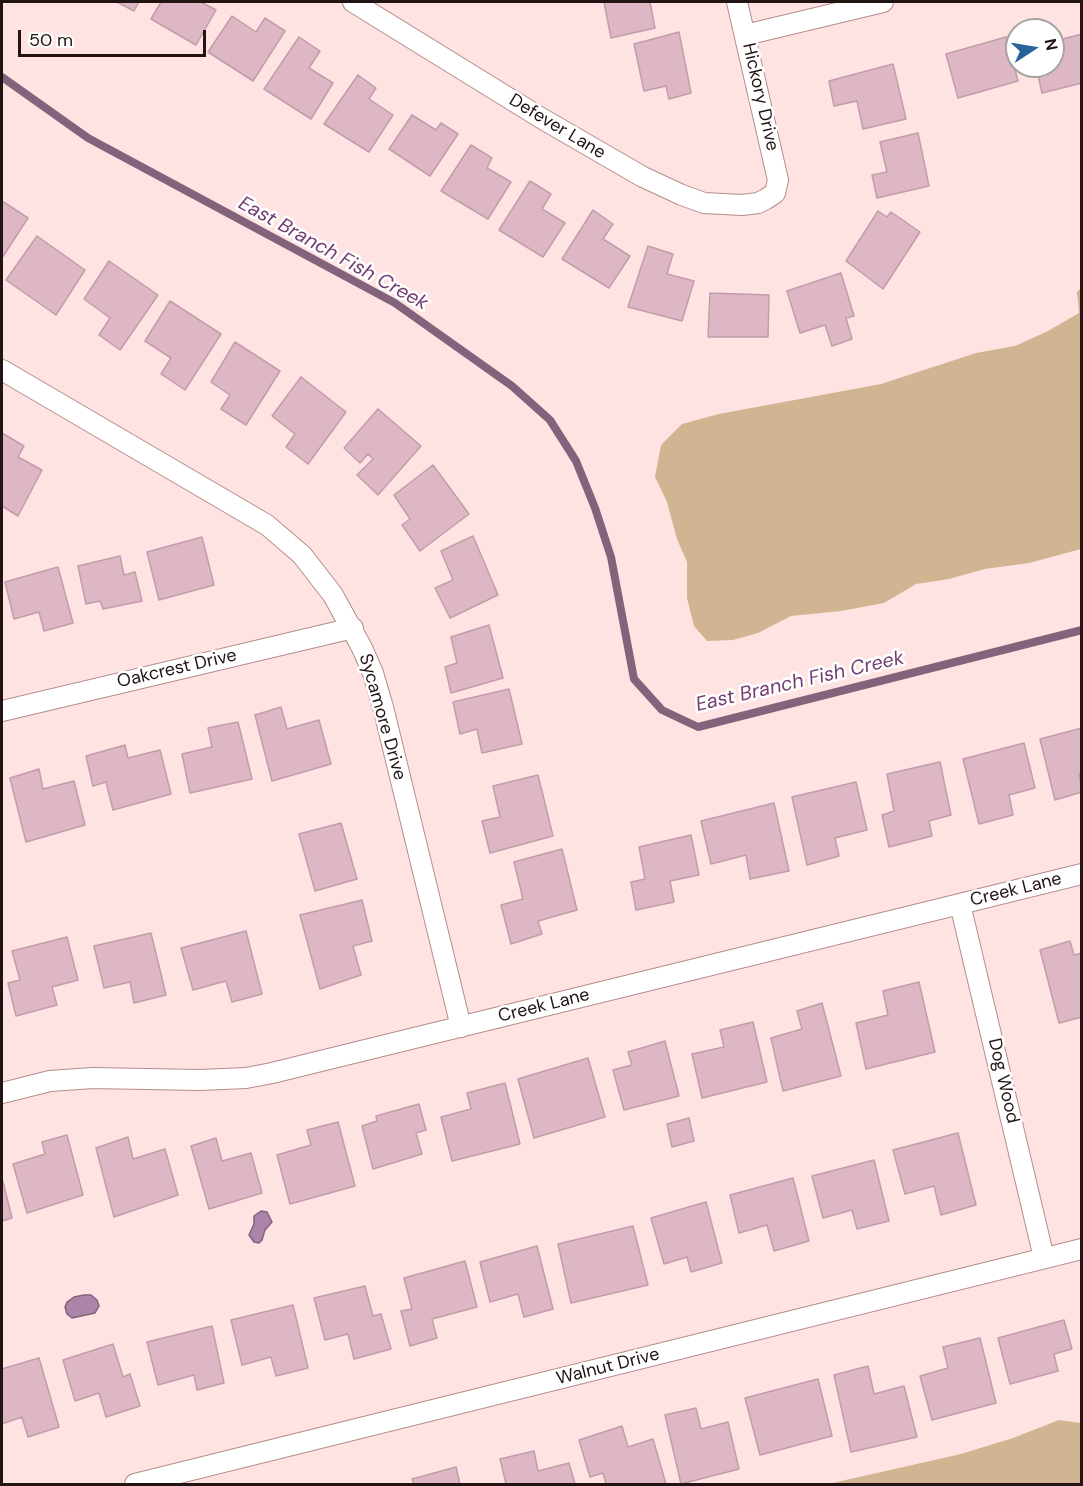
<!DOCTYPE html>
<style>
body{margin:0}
#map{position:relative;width:1083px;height:1486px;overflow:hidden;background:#fee3e2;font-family:"DM Sans",sans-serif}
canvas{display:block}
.frame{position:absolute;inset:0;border:3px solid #221413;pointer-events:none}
.north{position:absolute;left:1005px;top:18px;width:60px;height:60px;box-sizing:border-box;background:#fff;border:2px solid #a7a1a1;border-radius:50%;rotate:78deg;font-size:16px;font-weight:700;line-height:24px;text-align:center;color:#221413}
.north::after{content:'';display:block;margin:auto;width:21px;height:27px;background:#29629a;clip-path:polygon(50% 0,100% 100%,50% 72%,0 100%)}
.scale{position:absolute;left:18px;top:30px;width:188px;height:27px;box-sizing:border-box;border:3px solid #221413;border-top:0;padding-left:8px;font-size:18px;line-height:21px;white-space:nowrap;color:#221413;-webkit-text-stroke:4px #fff;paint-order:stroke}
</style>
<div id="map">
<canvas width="1083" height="1486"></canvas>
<div class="frame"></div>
<div class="north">N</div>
<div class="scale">50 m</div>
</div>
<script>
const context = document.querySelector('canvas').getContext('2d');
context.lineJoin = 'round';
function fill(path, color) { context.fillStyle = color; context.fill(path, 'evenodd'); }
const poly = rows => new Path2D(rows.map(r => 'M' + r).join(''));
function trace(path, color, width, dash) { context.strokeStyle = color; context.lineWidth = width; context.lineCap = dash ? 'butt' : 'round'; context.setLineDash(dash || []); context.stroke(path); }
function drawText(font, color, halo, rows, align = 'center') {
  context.font = font + ' "DM Sans",sans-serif'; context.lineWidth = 5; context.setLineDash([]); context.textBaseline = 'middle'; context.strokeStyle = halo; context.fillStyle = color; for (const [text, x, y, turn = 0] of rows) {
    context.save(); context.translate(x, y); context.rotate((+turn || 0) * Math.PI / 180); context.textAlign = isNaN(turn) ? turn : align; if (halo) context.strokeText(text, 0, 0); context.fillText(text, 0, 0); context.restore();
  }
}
const green = poly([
 [1081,288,1081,549,1029,563,985,569,949,579,916,584,884,603,841,611,791,616,758,633,733,640,707,641,694,626,687,598,687,562,677,539,667,502,655,477,661,445,682,424,719,414,881,384,976,353,1015,346,1048,331,1079,313,1077,292],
 [1059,1420,1081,1423,1081,1484,828,1484,961,1454,1013,1438]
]);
const water = poly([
 [261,1211,267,1212,272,1222,265,1230,262,1240,259,1243,254,1242,249,1235,254,1224,254,1216,261,1211],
 [84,1295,91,1295,97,1300,99,1306,95,1313,72,1318,67,1314,65,1307,67,1302,74,1297,84,1295]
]);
const stream = poly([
 [2,77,88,138,395,303,512,386,550,420,576,461,595,508,611,557,634,679,662,710,698,727,1082,630]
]);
const building = poly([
 [117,2,139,2,134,11,117,2],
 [161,2,201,2,216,10,196,45,151,19,161,2],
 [604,2,650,2,655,28,611,38,604,2],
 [232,16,256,32,265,18,285,31,253,81,208,52,232,16],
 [1053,31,1055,41,1082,34,1082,83,1042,93,1036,66,1053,66,1053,31],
 [679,32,691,93,669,99,666,86,644,91,634,44,679,32],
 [299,37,320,51,309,68,333,83,311,119,264,89,299,37],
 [1006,37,1018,81,958,98,946,54,1006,37],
 [893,64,906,119,863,129,857,101,834,106,829,81,893,64],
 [358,75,376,88,369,99,393,115,369,152,324,124,358,75],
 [412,115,436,130,441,123,458,134,430,176,389,149,412,115],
 [918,133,929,186,877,198,872,175,887,172,880,142,918,133],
 [471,145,492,158,487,168,511,182,488,219,441,191,471,145],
 [530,181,551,194,542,209,565,223,543,257,499,230,530,181],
 [2,201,28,218,2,258,2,201],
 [593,210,613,224,603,239,630,256,609,288,562,259,593,210],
 [878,211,887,217,891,212,920,232,883,289,846,261,878,211],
 [37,236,85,270,56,315,6,280,37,236],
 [648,246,673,254,667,274,694,281,682,321,628,307,648,246],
 [109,261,158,295,120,350,99,335,110,318,84,299,109,261],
 [841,273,854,316,846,318,852,339,832,346,825,325,800,333,787,291,841,273],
 [710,293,769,295,768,337,708,337,710,293],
 [170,301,221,334,185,390,161,374,171,358,145,341,170,301],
 [235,342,280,371,246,425,221,409,230,395,211,382,235,342],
 [301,377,346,412,308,464,286,447,295,434,272,416,301,377],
 [378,409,421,446,378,495,357,475,373,459,368,454,360,463,344,448,378,409],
 [2,433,24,446,18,457,42,470,18,516,2,506,2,433],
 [433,465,469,514,420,551,402,525,410,519,394,495,433,465],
 [473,536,498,595,450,618,435,588,453,580,441,551,473,536],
 [202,537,214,585,159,600,147,552,202,537],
 [120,556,124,575,135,572,142,601,103,609,100,601,86,604,78,566,120,556],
 [58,567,73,623,44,631,39,612,14,619,5,582,58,567],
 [489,625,503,678,451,693,445,667,457,663,451,637,489,625],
 [509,689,522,744,482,753,477,729,460,734,453,702,509,689],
 [281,707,287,729,319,720,331,764,272,781,255,715,281,707],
 [238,722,252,779,190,793,182,754,212,747,208,728,238,722],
 [1082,728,1082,774,1079,774,1082,792,1055,800,1040,739,1082,728],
 [1024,743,1035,788,1009,795,1013,815,979,824,963,759,1024,743],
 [125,745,128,758,160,750,171,794,113,810,106,782,93,786,86,756,125,745],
 [940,762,951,815,929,821,932,836,889,847,882,815,894,811,887,774,940,762],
 [39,769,43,789,74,781,85,825,26,842,10,778,39,769],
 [538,775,553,836,490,853,482,821,500,817,493,786,538,775],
 [856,782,867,830,835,838,839,856,807,865,792,797,856,782],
 [774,803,789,871,750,879,746,855,711,864,701,821,774,803],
 [341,823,357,879,315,891,299,834,341,823],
 [691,835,699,875,670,881,674,902,636,910,631,882,645,879,639,847,691,835],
 [562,849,577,910,538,921,542,934,511,944,501,905,523,899,514,862,562,849],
 [362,900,372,941,353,946,361,975,320,989,300,915,362,900],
 [246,931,262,994,232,1002,226,981,193,990,181,948,246,931],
 [151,933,166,995,134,1003,130,982,104,988,94,946,151,933],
 [67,937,78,980,52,987,57,1005,16,1016,8,983,20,980,12,951,67,937],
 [1070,941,1074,955,1082,953,1082,1017,1059,1023,1040,950,1070,941],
 [919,982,935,1052,866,1069,856,1023,888,1015,883,991,919,982],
 [822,1003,841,1076,783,1091,771,1038,802,1029,797,1011,822,1003],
 [753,1022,767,1082,702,1098,692,1054,724,1047,720,1030,753,1022],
 [665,1041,679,1096,624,1110,613,1070,632,1065,628,1052,665,1041],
 [588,1058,605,1117,534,1138,518,1079,588,1058],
 [505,1083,520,1144,452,1161,441,1117,471,1109,467,1093,505,1083],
 [419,1104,426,1130,416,1133,422,1154,373,1169,362,1126,377,1121,376,1116,419,1104],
 [689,1118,694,1141,672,1147,667,1124,689,1118],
 [338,1122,355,1186,290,1204,277,1155,311,1145,307,1130,338,1122],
 [958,1133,976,1205,941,1215,934,1186,905,1194,893,1150,958,1133],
 [67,1135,83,1195,27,1213,13,1164,45,1154,42,1142,67,1135],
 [128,1137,133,1159,165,1149,178,1195,114,1217,96,1148,128,1137],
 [216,1138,222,1161,251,1153,262,1193,209,1209,191,1146,216,1138],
 [874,1160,889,1221,857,1229,852,1210,823,1218,812,1176,874,1160],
 [2,1178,12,1218,2,1221,2,1178],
 [793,1178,809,1241,774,1251,767,1225,739,1233,730,1195,793,1178],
 [706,1202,722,1263,691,1272,687,1257,664,1264,651,1218,706,1202],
 [633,1226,648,1285,571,1303,558,1244,633,1226],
 [537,1246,553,1309,524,1317,518,1294,490,1302,480,1262,537,1246],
 [465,1261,477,1307,432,1319,437,1338,410,1346,401,1311,412,1309,404,1278,465,1261],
 [365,1286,373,1316,381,1314,391,1349,354,1359,348,1334,325,1340,314,1298,365,1286],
 [293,1305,308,1368,276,1376,271,1357,242,1365,231,1320,293,1305],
 [1064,1320,1072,1349,1054,1354,1058,1371,1010,1384,998,1338,1064,1320],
 [212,1326,224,1383,197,1390,194,1375,158,1385,147,1342,212,1326],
 [980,1338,996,1403,932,1420,920,1376,948,1368,943,1347,980,1338],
 [113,1344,123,1377,130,1374,140,1406,106,1417,99,1393,75,1401,63,1360,113,1344],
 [39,1358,59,1427,28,1437,22,1417,2,1424,2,1369,39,1358],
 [868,1366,874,1394,904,1386,917,1437,851,1452,834,1375,868,1366],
 [818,1379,832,1436,760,1455,745,1398,818,1379],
 [696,1408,701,1429,728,1422,739,1469,681,1484,665,1415,696,1408],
 [622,1426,628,1447,653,1439,666,1484,606,1484,603,1473,590,1477,579,1440,622,1426],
 [534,1451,538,1471,569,1463,575,1484,506,1484,500,1459,534,1451],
 [456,1467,460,1484,414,1484,412,1479,456,1467]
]);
const minor = poly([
 [353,2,541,118,643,177,682,195,704,203,742,205,758,203,766,199,775,193,778,180,737,2],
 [745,35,883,2],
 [2,370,267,525,302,555,333,595,362,648,373,673,383,707,461,1027],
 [2,711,353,628],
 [960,904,1044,1258],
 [2,1093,50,1081,93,1078,200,1080,246,1078,272,1073,1082,874],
 [135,1484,1082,1249]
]);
const streetNames = [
 ["Hickory Drive",760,97,77],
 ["Defever Lane",557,127,31],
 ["Oakcrest Drive",177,669,-13],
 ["Sycamore Drive",382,717,74],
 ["Creek Lane",1016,890,-14],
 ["Creek Lane",544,1006,-14],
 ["Dog Wood",1003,1081,77],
 ["Walnut Drive",608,1367,-14]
];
const waterNames = [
 ["East Branch Fish Creek",333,254,29],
 ["East Branch Fish Creek",800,682,-13]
];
fill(green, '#d1b491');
fill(water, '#ac83a9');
trace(water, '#83627c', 1.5);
trace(stream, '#83627c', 8);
fill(building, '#deb7c5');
trace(building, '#c29caa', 1.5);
trace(minor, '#b48d8b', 22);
trace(minor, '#fff', 20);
drawText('18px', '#221413', '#fff', streetNames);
drawText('italic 20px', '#723d6f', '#fff', waterNames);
</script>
